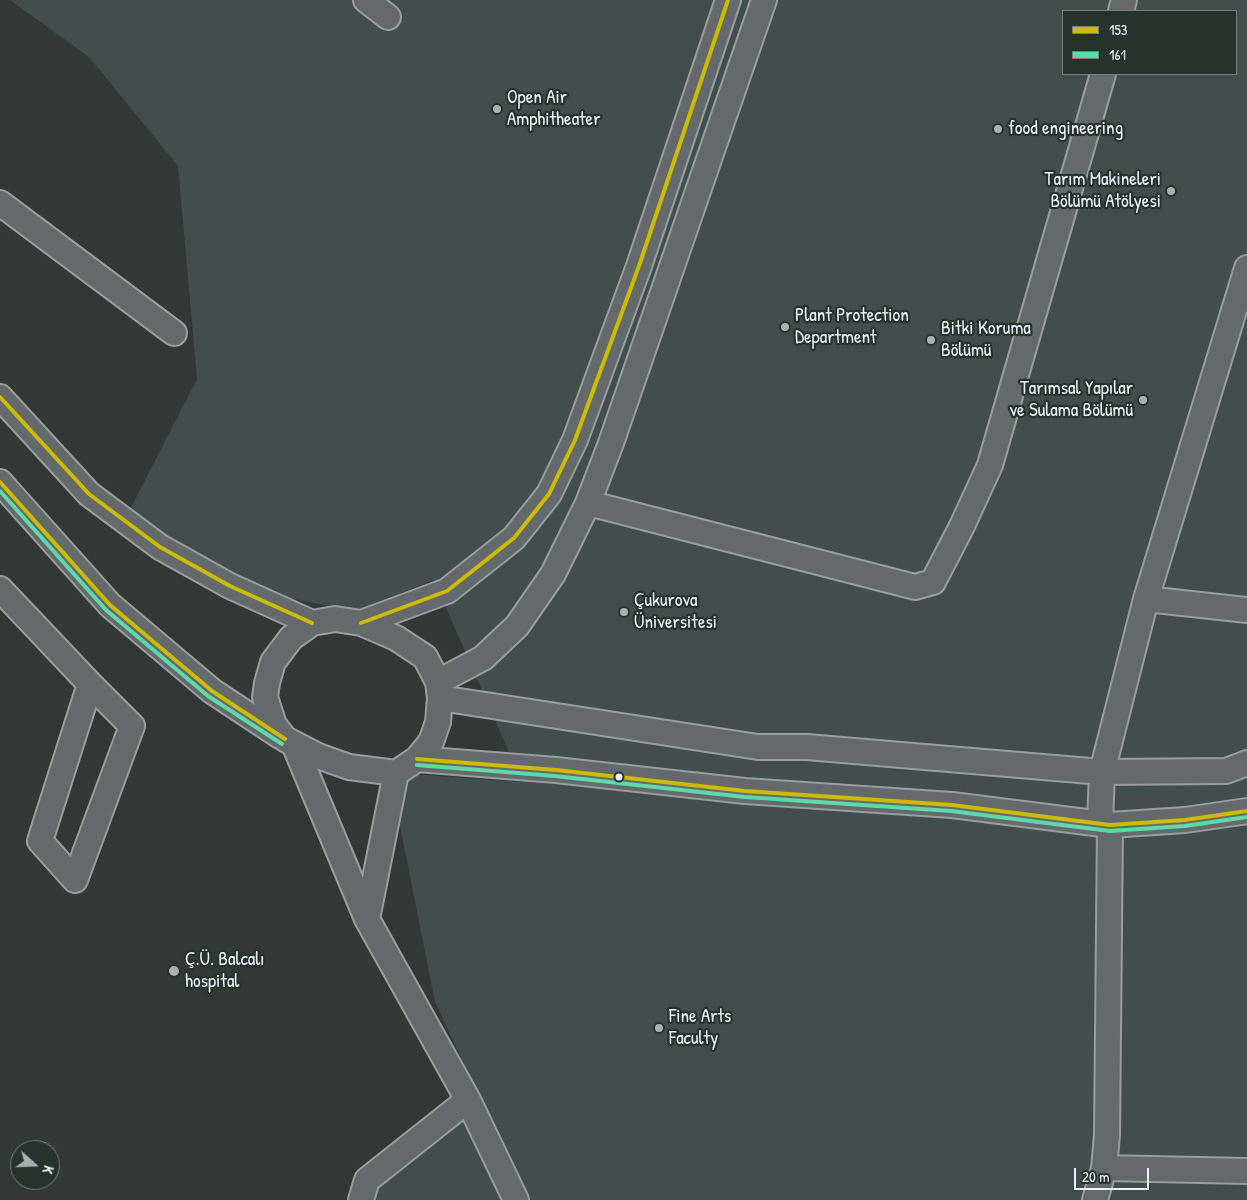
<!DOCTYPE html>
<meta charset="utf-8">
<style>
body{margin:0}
#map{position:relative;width:1247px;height:1200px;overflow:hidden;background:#313835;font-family:"Patrick Hand",sans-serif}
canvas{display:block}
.legend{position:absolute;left:1062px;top:10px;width:175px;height:65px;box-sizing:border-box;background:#26332d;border:1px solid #747f7e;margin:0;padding:6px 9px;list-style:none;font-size:15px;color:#e8f1f8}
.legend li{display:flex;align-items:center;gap:10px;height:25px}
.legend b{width:25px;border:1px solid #747f7e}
.north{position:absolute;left:10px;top:1140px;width:50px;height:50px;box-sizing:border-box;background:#26332d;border:1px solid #747f7e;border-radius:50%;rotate:110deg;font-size:14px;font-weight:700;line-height:20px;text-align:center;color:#e8f1f8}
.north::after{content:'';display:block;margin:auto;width:18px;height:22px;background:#a8b0b4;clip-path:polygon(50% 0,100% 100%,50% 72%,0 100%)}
.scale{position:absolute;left:1074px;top:1168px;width:75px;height:22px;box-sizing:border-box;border:2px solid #e8f1f8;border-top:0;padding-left:6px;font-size:15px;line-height:18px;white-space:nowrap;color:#e8f1f8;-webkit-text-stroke:4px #26332d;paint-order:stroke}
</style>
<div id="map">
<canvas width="1247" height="1200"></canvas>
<ul class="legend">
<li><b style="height:6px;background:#cb0"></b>153</li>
<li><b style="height:6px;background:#5fd8aa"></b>161</li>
</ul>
<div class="north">K</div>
<div class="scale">20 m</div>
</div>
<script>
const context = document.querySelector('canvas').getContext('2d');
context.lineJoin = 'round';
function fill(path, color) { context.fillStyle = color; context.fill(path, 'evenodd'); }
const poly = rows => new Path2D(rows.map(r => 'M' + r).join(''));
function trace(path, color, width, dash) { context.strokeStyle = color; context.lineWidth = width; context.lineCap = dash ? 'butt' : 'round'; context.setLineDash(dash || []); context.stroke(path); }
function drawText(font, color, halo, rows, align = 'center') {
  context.font = font + ' "Patrick Hand",sans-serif'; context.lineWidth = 4.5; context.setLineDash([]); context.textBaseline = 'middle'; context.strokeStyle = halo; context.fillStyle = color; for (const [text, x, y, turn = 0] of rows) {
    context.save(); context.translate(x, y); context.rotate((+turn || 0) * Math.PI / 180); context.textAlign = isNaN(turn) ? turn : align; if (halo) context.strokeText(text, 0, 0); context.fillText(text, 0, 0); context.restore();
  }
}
const green = poly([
 [10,0,1247,0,1247,1200,527,1200,435,1002,397,811,396,773,522,782,434,580,354,611,259,592,124,521,197,379,178,166,89,57],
 [1063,11,1236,11,1236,74,1063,74],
 [467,1105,511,1200,363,1200,369,1180]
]);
const minor = poly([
 [366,0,388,17],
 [1121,11,1124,0],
 [0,203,174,333],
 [0,397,89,494,160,547,230,586,312,623],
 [0,482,110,605,212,691,280,736],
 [588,503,915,587,933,582,962,526,990,465,1103,74],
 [0,589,90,684,40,841,75,880,132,726,90,684],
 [1146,599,1247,268],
 [335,619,361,623,396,638,425,657,438,682,440,698,438,722,431,742,417,759,396,773,349,767,318,756,285,739,274,725,265,697,267,683,273,662,291,638,312,623,335,619],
 [361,623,447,591,514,538,549,494,575,440,639,266,728,0],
 [438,682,483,658,517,626,553,574,588,503,611,443,764,0],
 [440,698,758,747,807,747,1102,772,1226,771,1247,763],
 [294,744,367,919,468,1100,516,1200],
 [417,759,556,770,745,791,952,805,1110,825,1185,820,1247,811],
 [1100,823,1102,772,1146,599,1247,610],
 [367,919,396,773],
 [1104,1168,1247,1171],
 [361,1200,367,1180,468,1100],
 [1095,1200,1104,1168,1107,1135,1110,825]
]);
const bus1 = poly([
 [0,397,89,494,160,547,230,586,312,623],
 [0,482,110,605,212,691,285,739],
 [361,623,447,591,514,538,549,494,575,440,639,266,728,0],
 [417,759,556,770,745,791,952,805,1110,825,1185,820,1247,811]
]);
const bus2 = poly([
 [0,491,106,610,208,696,282,744],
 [417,765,555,776,745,797,951,811,1110,831,1185,826,1247,817]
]);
const markers = [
 [497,109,5,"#a8b0b4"],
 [998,129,5,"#a8b0b4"],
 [1171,191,5,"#a8b0b4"],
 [785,327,5,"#a8b0b4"],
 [931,340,5,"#a8b0b4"],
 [1143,400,5,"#a8b0b4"],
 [624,612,5,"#a8b0b4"],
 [619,777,4.5,"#e8f1f8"],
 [174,971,6,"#a8b0b4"],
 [659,1028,5,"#a8b0b4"]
];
const poiNames = [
 ["Open Air",507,98],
 ["Amphitheater",507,120],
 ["food engineering",1008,129],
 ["Tarım Makineleri",1161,180,"right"],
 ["Bölümü Atölyesi",1161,202,"right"],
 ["Plant Protection",795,316],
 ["Department",795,338],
 ["Bitki Koruma",941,329],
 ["Bölümü",941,351],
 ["Tarımsal Yapılar",1133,389,"right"],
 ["ve Sulama Bölümü",1133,411,"right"],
 ["Çukurova",634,601],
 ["Üniversitesi",634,623],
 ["Ç.Ü. Balcalı",185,960],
 ["hospital",185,982],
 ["Fine Arts",669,1017],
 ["Faculty",669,1039]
];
fill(green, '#424e4b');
trace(minor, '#989d9e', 28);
trace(minor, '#646a6b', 24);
trace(bus1, '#cb0', 4);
trace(bus2, '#5fd8aa', 4);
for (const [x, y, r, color] of markers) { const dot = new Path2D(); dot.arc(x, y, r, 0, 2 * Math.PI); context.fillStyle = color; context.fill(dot); trace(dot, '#26332d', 2); }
drawText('19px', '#e8f1f8', '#26332d', poiNames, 'left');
</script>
